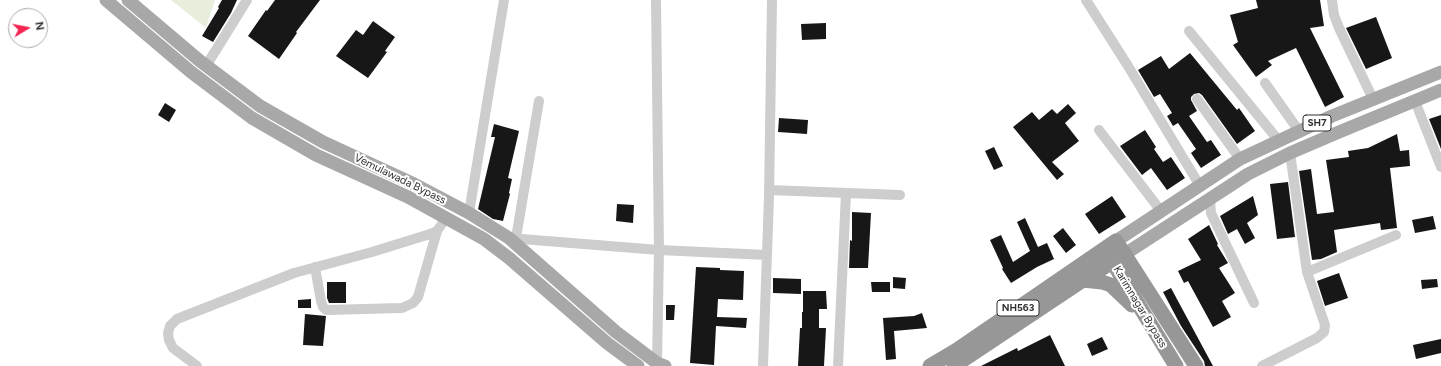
<!DOCTYPE html>
<style>
body{margin:0}
#map{position:relative;width:1441px;height:366px;overflow:hidden;background:#fff;font-family:Figtree,sans-serif}
canvas{display:block}
.north{position:absolute;left:8px;top:8px;width:40px;height:40px;box-sizing:border-box;background:#fff;border:1px solid #acacac;border-radius:50%;rotate:80deg;font-size:11px;font-weight:700;line-height:16px;text-align:center;color:#303030}
.north::after{content:'';display:block;margin:auto;width:14px;height:18px;background:#f52452;clip-path:polygon(50% 0,100% 100%,50% 72%,0 100%)}
</style>
<div id="map">
<canvas width="1441" height="366"></canvas>
<div class="north">N</div>
</div>
<script>
const context = document.querySelector('canvas').getContext('2d');
context.lineJoin = 'round';
function fill(path, color) { context.fillStyle = color; context.fill(path, 'evenodd'); }
const poly = rows => new Path2D(rows.map(r => 'M' + r).join(''));
function trace(path, color, width, dash) { context.strokeStyle = color; context.lineWidth = width; context.lineCap = dash ? 'butt' : 'round'; context.setLineDash(dash || []); context.stroke(path); }
function drawText(font, color, halo, rows, align = 'center') {
  context.font = font + ' Figtree,sans-serif'; context.lineWidth = 4; context.setLineDash([]); context.textBaseline = 'middle'; context.strokeStyle = halo; context.fillStyle = color; for (const [text, x, y, turn = 0] of rows) {
    context.save(); context.translate(x, y); context.rotate((+turn || 0) * Math.PI / 180); context.textAlign = isNaN(turn) ? turn : align; if (halo) context.strokeText(text, 0, 0); context.fillText(text, 0, 0); context.restore();
  }
}
const green = poly([
 [171,0,215,0,206,28]
]);
const building = poly([
 [222,0,237,0,231,13,213,42,202,36,219,8,218,7],
 [275,0,320,0,296,32,297,33,279,59,248,36,266,10,267,11],
 [1256,0,1320,0,1324,26,1310,28,1344,97,1325,107,1296,48,1268,61,1272,65,1256,77,1233,45,1238,42,1230,15,1258,8],
 [1376,17,1392,58,1366,69,1346,28],
 [373,21,395,37,385,51,387,52,368,78,336,56,356,30,363,35],
 [826,23,826,39,802,40,801,24],
 [1190,53,1237,110,1239,108,1255,131,1237,144,1202,95,1199,93,1194,94,1191,97,1191,100,1197,111,1189,116,1207,142,1211,140,1221,155,1201,168,1191,153,1196,149,1178,123,1173,126,1167,116,1172,113,1160,94,1154,97,1138,70,1161,56,1169,69],
 [165,103,176,110,169,122,158,115],
 [1068,104,1076,113,1065,123,1079,141,1052,162,1064,174,1057,180,1013,127,1032,112,1039,120,1052,109,1057,114],
 [1441,115,1441,149,1429,119],
 [779,118,808,120,807,134,778,132],
 [494,124,519,131,508,178,512,179,509,193,510,194,503,221,493,219,478,209,495,137,491,137],
 [1145,130,1156,147,1154,149,1163,162,1171,157,1185,178,1167,190,1151,168,1142,175,1120,146],
 [1397,134,1400,151,1409,150,1410,166,1390,168,1397,228,1381,230,1380,223,1334,230,1337,252,1321,259,1312,260,1299,171,1311,169,1317,214,1334,212,1326,160,1349,157,1348,151,1368,148],
 [994,147,1003,166,994,170,985,151],
 [1288,182,1295,237,1277,239,1270,184],
 [1112,196,1126,217,1099,234,1085,214],
 [1253,196,1258,215,1247,223,1255,238,1245,244,1237,229,1228,234,1220,216],
 [617,204,634,205,633,223,616,221],
 [852,212,871,213,868,268,849,268,850,240,852,241],
 [1433,216,1436,229,1415,233,1412,220],
 [1025,218,1038,247,1047,243,1054,259,1037,267,1011,283,1002,269,1003,268,990,240,1001,235,1013,262,1030,251,1017,222],
 [1209,225,1218,244,1217,245,1228,263,1219,268,1235,293,1222,301,1231,317,1213,327,1188,281,1184,283,1178,271,1201,260,1188,239],
 [1063,228,1076,245,1066,253,1053,236],
 [696,267,720,268,720,270,744,271,743,300,718,299,717,317,747,318,746,328,716,326,714,365,690,363],
 [1339,273,1348,298,1325,306,1317,281],
 [893,277,906,278,905,289,893,288],
 [773,278,801,279,801,294,773,293],
 [1437,279,1438,287,1422,289,1421,280],
 [327,282,346,282,346,303,329,303,327,298],
 [871,282,890,282,890,292,872,292],
 [1171,288,1213,366,1205,366,1204,361,1181,326,1163,292],
 [803,291,826,291,827,309,819,309,819,328,826,328,824,366,798,366,800,328,802,328,802,312,803,312],
 [311,299,311,308,298,308,298,300],
 [666,305,675,305,674,320,666,320],
 [922,313,927,328,894,331,896,359,886,360,883,318,914,316],
 [305,314,326,316,323,346,303,345],
 [1050,335,1065,366,981,366,1017,348,1018,351],
 [1102,337,1108,349,1092,356,1087,344],
 [1441,339,1441,353,1416,359,1413,345]
]);
const minor = poly([
 [656,0,659,250,657,363],
 [1086,0,1128,66,1200,186],
 [1332,0,1334,15,1339,28,1373,99],
 [1189,31,1279,141],
 [206,66,247,0],
 [1265,83,1299,131],
 [1197,99,1240,159],
 [1415,101,1441,167],
 [1099,130,1161,211],
 [1290,153,1307,272,1396,235],
 [769,190,900,195],
 [1210,199,1211,213,1254,303],
 [469,213,504,0],
 [509,238,659,250,767,255],
 [516,238,539,101],
 [315,267,321,301,323,307,326,310,402,308,413,303,418,297,437,231],
 [197,366,173,348,169,340,168,333,170,326,177,319,294,273,372,252,430,234,437,231,446,218],
 [763,366,769,197,772,0],
 [838,366,846,193],
 [1262,366,1317,338,1324,332,1325,325,1307,272]
]);
const major = poly([
 [106,0,191,72,252,118,316,155,408,197,484,239,509,258,607,343,638,366],
 [128,0,200,61,260,106,323,142,414,184,469,213,509,238,616,332,657,363,665,366],
 [1116,241,1240,159,1332,116,1441,72],
 [1125,254,1248,174,1290,153,1339,132,1441,90]
]);
const highway = poly([
 [1107,253,1176,366],
 [1083,280,1102,282,1111,285,1132,305],
 [930,366,957,350,1116,241,1196,366],
 [954,366,1083,280,1125,254]
]);
const shields = [
 [1317,123,28],
 [1018,308,42]
];
const shieldNames = [
 ["SH7",1317,123],
 ["NH563",1018,308]
];
const streetNames = [
 ["Vemulawada Bypass",400,179,26],
 ["Karimnagar Bypass",1140,307,59]
];
fill(green, '#e8eedc');
fill(building, '#171717');
trace(minor, '#cdcdcd', 10);
trace(major, '#a8a8a8', 13);
trace(highway, '#979797', 15);
for (const [x, y, w] of shields) { const box = new Path2D(); box.roundRect(x - w / 2, y - 8, w, 16, 3); context.fillStyle = '#fff'; context.fill(box); trace(box, '#303030', 1); }
drawText('bold 10px', '#303030', null, shieldNames);
drawText('11px', '#303030', '#fff', streetNames);
</script>
